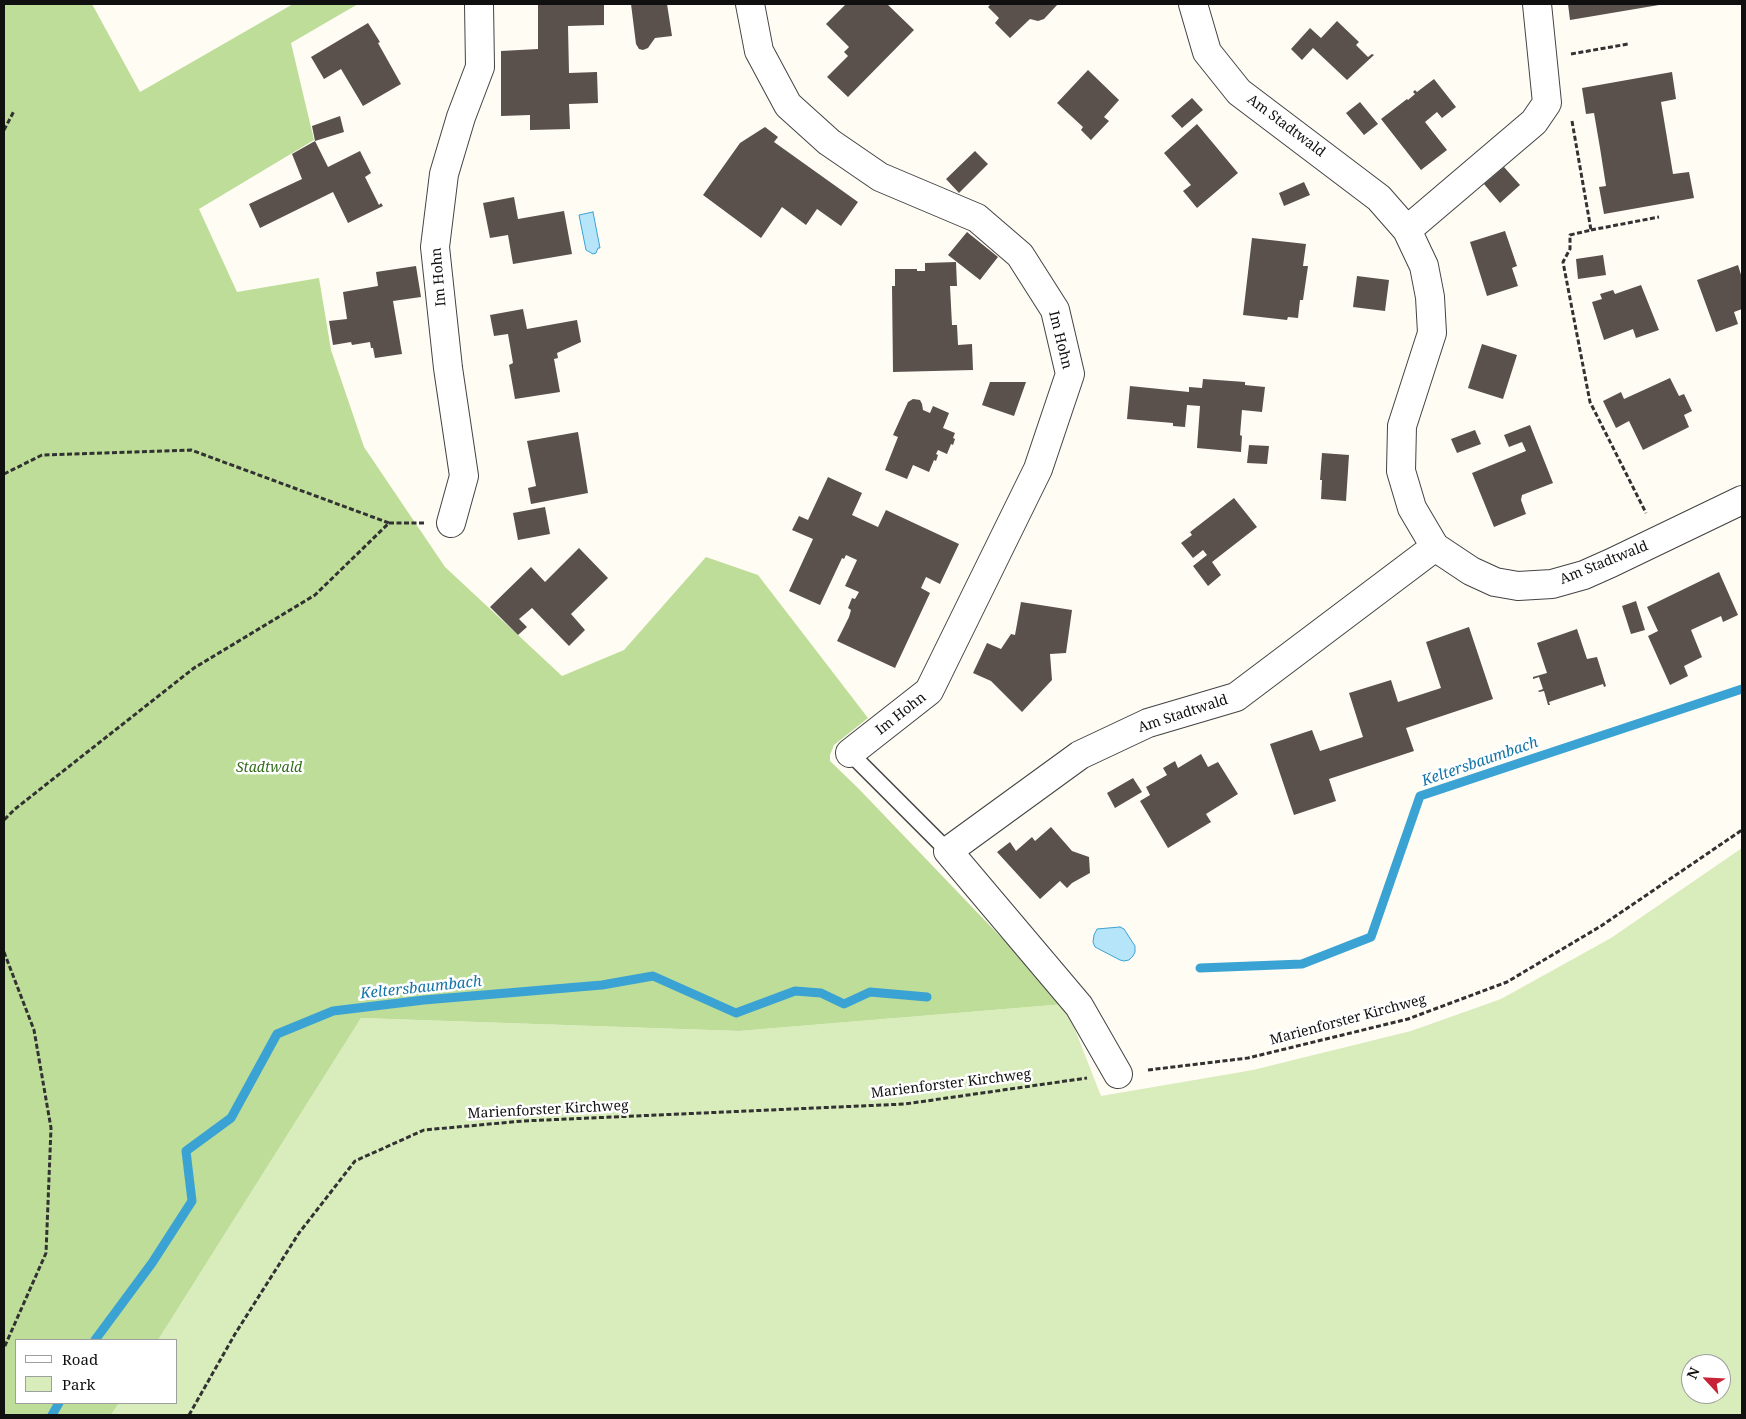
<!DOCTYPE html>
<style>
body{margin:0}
#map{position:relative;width:1746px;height:1419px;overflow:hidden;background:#fffcf4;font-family:"Noto Serif",serif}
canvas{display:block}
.frame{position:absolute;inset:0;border:5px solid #101010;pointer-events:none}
.legend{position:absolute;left:15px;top:1339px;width:162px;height:65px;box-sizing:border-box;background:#fff;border:1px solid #9f9f9f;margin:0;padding:6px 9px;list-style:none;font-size:15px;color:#101010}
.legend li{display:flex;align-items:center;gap:10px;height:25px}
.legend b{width:25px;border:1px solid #9f9f9f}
.north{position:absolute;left:1681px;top:1354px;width:50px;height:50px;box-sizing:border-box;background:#fff;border:1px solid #9f9f9f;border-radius:50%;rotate:295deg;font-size:14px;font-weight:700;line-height:20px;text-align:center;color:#101010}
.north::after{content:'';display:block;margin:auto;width:18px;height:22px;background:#c72238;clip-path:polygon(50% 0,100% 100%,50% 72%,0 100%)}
</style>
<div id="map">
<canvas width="1746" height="1419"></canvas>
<div class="frame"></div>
<ul class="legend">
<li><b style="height:6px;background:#fff"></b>Road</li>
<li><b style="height:14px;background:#d9ecbb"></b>Park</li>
</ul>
<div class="north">N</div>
</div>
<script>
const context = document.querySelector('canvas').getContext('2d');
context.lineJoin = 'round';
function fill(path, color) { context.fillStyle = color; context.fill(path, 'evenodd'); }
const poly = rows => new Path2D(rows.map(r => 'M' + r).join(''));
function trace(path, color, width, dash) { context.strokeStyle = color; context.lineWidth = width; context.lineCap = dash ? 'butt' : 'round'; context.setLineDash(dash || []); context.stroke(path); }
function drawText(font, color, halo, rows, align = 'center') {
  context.font = font + ' "Noto Serif",serif'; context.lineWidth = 5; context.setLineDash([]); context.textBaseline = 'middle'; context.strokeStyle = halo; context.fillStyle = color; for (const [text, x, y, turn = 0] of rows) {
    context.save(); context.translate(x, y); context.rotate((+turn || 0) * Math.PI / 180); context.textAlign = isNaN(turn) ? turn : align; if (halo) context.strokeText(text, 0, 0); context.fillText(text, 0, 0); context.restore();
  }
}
const green = poly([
 [1742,848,1742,1415,111,1415,119,1403,176,1403,176,1340,158,1340,361,1018,739,1031,1065,1004,1101,1096,1253,1070,1411,1031,1501,999,1611,938],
 [1691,1364,1721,1364,1721,1394,1691,1394]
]);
const forest = poly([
 [4,4,92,4,140,92,293,4,358,4,291,43,314,140,199,209,237,292,319,278,331,350,364,447,445,567,562,676,624,650,706,557,758,575,868,718,834,745,830,755,830,761,858,788,1065,1004,739,1031,361,1018,158,1340,16,1340,16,1403,119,1403,111,1415,4,1415]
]);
const water = poly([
 [593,212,600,248,598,248,596,253,593,254,586,250,579,215,593,212],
 [1120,927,1124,929,1135,946,1135,952,1133,956,1129,960,1124,961,1120,960,1095,947,1093,942,1094,935,1097,929,1120,927]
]);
const stream = poly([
 [1200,968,1302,964,1371,937,1420,796,1742,689],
 [95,1340,152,1263,192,1201,186,1151,231,1118,277,1034,333,1011,424,1000,602,985,653,976,736,1013,795,991,821,993,844,1004,870,992,927,997],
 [52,1415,59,1403]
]);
const building = poly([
 [538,4,604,4,604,25,568,26,569,73,597,72,598,103,569,104,570,129,530,130,530,115,501,116,501,51,538,49],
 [631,4,667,4,672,36,655,38,648,48,643,50,639,49,636,44],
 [846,4,887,4,914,30,848,97,827,77,848,56,844,52,849,47,826,24],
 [991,4,1058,4,1044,19,1038,21,1030,19,1010,38,995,23,999,18,988,7],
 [1568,4,1659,4,1659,5,1570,20],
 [1337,21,1359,42,1356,45,1368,57,1372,54,1374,55,1347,80,1313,48,1302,60,1291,49,1310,28,1321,38],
 [368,23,380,42,378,43,401,84,363,106,341,69,324,79,311,57],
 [1088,70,1119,100,1104,117,1109,121,1091,140,1081,130,1083,127,1057,103],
 [1672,72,1676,99,1661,102,1673,174,1689,172,1694,198,1604,214,1599,187,1606,186,1600,148,1594,113,1586,114,1582,88],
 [1434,79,1456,107,1442,118,1437,112,1425,122,1447,150,1421,170,1381,119,1407,99,1408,100,1415,94,1413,92,1415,90,1417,92],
 [1192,98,1203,110,1182,128,1171,116],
 [1360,102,1378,124,1364,135,1346,113],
 [340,116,344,132,315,141,312,126],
 [1197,124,1238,173,1197,208,1183,191,1191,185,1164,153],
 [765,127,778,137,774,142,858,202,841,226,817,209,806,225,782,207,761,238,703,195,740,143],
 [315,141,328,167,360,151,371,173,365,177,379,205,381,203,383,206,348,223,333,192,260,228,249,204,302,179,292,154],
 [975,151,988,164,959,193,946,179],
 [1504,167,1520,185,1500,203,1484,184],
 [1304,182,1310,195,1284,206,1279,193],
 [514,197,518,219,564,211,572,254,513,264,508,235,490,238,483,203],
 [1505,231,1517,266,1512,268,1518,286,1487,296,1470,242],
 [967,232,998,257,980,280,948,255],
 [1252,238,1306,244,1303,266,1308,266,1303,300,1300,300,1298,318,1288,317,1287,320,1243,315],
 [1603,255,1606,275,1578,279,1576,259],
 [956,262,957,286,950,286,952,325,957,325,958,345,972,344,973,370,893,372,892,286,895,286,895,269,917,269,917,271,925,271,925,263],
 [1738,265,1742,278,1742,309,1734,312,1738,324,1716,332,1697,280],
 [416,266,421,297,393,301,402,354,375,358,373,348,371,348,370,342,352,345,351,342,333,345,329,321,347,319,343,292,378,286,376,272],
 [1357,276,1389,280,1385,311,1353,307],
 [1641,285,1659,330,1636,338,1633,329,1604,340,1592,302,1602,299,1600,294,1613,290,1615,294],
 [523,309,527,329,577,320,581,342,557,353,558,358,554,359,560,392,515,399,509,365,513,363,508,334,494,336,490,315],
 [1482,344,1517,355,1503,399,1468,388],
 [1670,378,1679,396,1684,394,1692,411,1684,415,1689,427,1643,450,1629,421,1616,428,1603,401,1621,392,1624,399],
 [1203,379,1245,382,1245,385,1265,387,1262,412,1242,410,1240,435,1242,436,1241,452,1197,448,1200,406,1187,405,1185,427,1173,426,1173,423,1127,419,1130,386,1189,392,1189,387,1202,388],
 [990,382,1026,382,1014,416,982,405],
 [913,399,920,400,922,404,923,410,930,413,933,406,949,413,943,428,955,433,953,438,955,439,953,445,951,444,947,454,938,450,936,454,938,455,936,461,934,460,929,472,913,465,907,479,885,470,898,437,893,435,908,402],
 [1530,425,1553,483,1522,495,1521,500,1526,514,1494,527,1472,473,1526,451,1522,442,1509,447,1504,435],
 [1475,430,1481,444,1457,453,1451,439],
 [578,432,588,493,531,504,528,488,536,486,527,441],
 [1249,445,1269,446,1267,464,1247,463],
 [1322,453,1349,455,1346,501,1321,499,1322,480,1320,480],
 [828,477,862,493,852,515,878,527,886,510,959,544,940,584,926,577,921,588,930,593,895,668,837,641,849,617,851,610,848,608,852,598,855,599,859,592,845,586,857,560,846,555,844,559,842,558,820,605,789,591,813,539,792,530,799,516,808,520],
 [1234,498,1257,527,1212,562,1221,575,1208,586,1193,566,1207,555,1203,550,1193,558,1181,543,1192,535,1190,532],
 [545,507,550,534,518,540,513,513],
 [579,548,608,578,571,614,585,630,569,646,532,608,519,619,527,627,518,635,490,607,531,567,545,582],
 [1719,572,1738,615,1723,622,1721,616,1691,630,1702,657,1684,666,1688,676,1670,685,1648,636,1658,631,1647,607],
 [1636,601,1645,630,1631,634,1622,606],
 [1021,602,1072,610,1066,653,1050,654,1052,680,1022,712,991,681,973,673,987,643,1001,649,1011,634,1015,635],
 [1469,627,1493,699,1406,728,1414,751,1329,779,1336,801,1294,815,1270,744,1312,730,1320,751,1363,737,1349,693,1391,680,1398,702,1441,688,1426,642],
 [1577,629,1587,659,1597,657,1606,686,1604,687,1603,684,1549,702,1550,705,1548,705,1544,691,1539,692,1538,691,1543,689,1539,677,1533,679,1533,677,1547,673,1537,643],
 [1201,754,1208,767,1218,762,1238,794,1206,814,1211,822,1168,848,1140,801,1150,795,1146,787,1167,775,1163,768,1175,761,1178,768],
 [1133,778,1142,792,1115,808,1107,793],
 [1051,827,1072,851,1089,857,1090,873,1072,883,1067,888,1060,881,1040,899,997,852,1010,842,1016,851,1032,837,1035,841]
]);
const path = poly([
 [1571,54,1628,44],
 [1572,121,1591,230,1570,235,1570,249,1563,262,1590,402,1646,513],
 [4,130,14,111],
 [1591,230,1659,217],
 [4,474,42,455,191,450,389,523,315,595,194,668,15,809,4,820],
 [389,523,424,523],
 [4,952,34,1030,51,1128,46,1253,4,1348],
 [1148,1070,1248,1058,1408,1019,1507,982,1601,926,1742,830],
 [189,1415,235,1334,299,1233,355,1161,424,1130,523,1121,905,1104,1087,1078]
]);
const lane = poly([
 [850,753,948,851]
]);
const street = poly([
 [750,4,759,51,788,105,829,142,880,177,977,218,1020,255,1055,310,1070,374,1038,469,929,691,850,753],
 [1193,4,1207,52,1239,92,1379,198,1407,230,1424,266,1430,297,1432,333,1402,426,1401,471,1412,508,1435,547,1471,571,1495,582,1518,586,1552,584,1584,575,1611,563,1742,500],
 [1407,230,1534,122,1547,103,1537,4],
 [451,523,464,476,448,368,435,247,444,174,461,117,480,67,479,4],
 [1118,1074,1079,1006,948,851,1080,755,1148,723,1236,697,1435,547]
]);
const streetNames = [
 ["Am Stadtwald",1286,126,37],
 ["Im Hohn",439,277,-95],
 ["Im Hohn",1060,340,76],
 ["Am Stadtwald",1604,563,-22],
 ["Im Hohn",901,714,-38],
 ["Am Stadtwald",1183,714,-18],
 ["Marienforster Kirchweg",1348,1020,-15],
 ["Marienforster Kirchweg",951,1084,-7],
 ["Marienforster Kirchweg",548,1110,-3]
];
const parkNames = [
 ["Stadtwald",269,768]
];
const waterNames = [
 ["Keltersbaumbach",1480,762,-19],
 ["Keltersbaumbach",421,988,-6]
];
fill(green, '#d9ecbb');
fill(forest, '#bedd99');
fill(water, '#b6e5f9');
trace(water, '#3aa3d3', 1);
trace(stream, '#3aa3d3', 9);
fill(building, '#5a504c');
trace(lane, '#434343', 18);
trace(street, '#434343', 30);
trace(path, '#323232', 3, [5, 2.5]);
trace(lane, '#fff', 15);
trace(street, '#fff', 28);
drawText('14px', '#101010', '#fff', streetNames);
drawText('italic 14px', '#346c1d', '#fff', parkNames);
drawText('italic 15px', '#1374a9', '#fff', waterNames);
</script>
